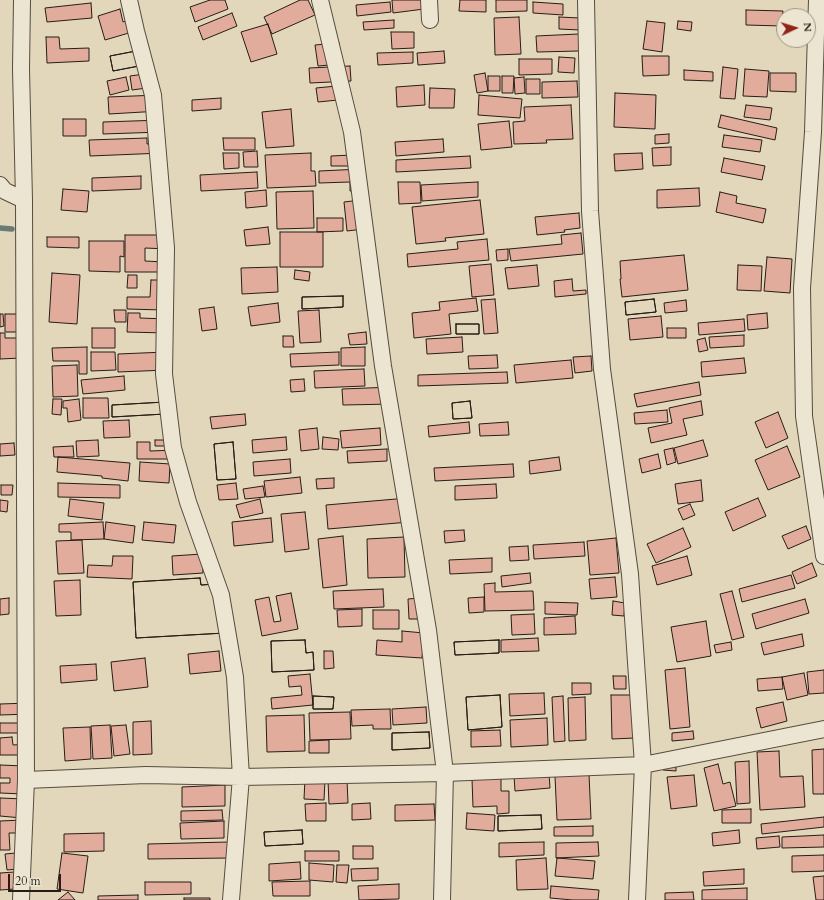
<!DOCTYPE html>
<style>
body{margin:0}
#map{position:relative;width:824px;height:900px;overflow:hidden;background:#e2d7ba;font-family:Cardo,serif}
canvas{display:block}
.north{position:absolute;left:776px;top:8px;width:40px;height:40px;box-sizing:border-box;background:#ece5d2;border:1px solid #9d9587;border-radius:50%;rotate:86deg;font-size:11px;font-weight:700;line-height:16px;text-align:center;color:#271d16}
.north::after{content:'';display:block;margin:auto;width:14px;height:18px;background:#8f2418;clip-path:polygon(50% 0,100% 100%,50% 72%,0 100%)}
.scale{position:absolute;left:8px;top:874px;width:53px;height:18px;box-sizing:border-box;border:2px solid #271d16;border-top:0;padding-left:5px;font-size:12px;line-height:14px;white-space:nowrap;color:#271d16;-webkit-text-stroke:3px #ece5d2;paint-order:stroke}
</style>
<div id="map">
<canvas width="824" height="900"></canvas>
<div class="north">N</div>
<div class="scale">20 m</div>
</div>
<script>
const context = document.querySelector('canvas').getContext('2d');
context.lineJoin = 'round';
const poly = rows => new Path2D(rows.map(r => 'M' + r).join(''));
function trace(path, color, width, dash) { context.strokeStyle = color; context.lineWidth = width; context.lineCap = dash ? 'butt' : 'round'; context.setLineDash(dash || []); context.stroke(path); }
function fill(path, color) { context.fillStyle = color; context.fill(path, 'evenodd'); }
const stream = poly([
 [0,228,12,229]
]);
const building = poly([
 [210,0,225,0,228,9,195,22,190,7,210,0],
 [300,0,308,0,315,15,272,34,264,17,300,0],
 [392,0,423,0,424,9,393,13,392,0],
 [460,0,486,0,486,12,459,11,460,0],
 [496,0,527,0,527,11,496,12,496,0],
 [390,2,391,12,357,16,356,5,390,2],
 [533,2,563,4,563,15,533,13,533,2],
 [91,3,92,18,47,22,45,8,91,3],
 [120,9,123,22,135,18,139,30,105,40,98,16,120,9],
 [746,10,783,11,782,26,746,25,746,10],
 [232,13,237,26,203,40,198,27,232,13],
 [519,17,521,54,495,55,494,18,519,17],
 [559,17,580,18,580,30,559,29,559,17],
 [394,20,394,28,364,30,363,22,394,20],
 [647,21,665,23,662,52,643,49,647,21],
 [678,21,692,22,691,31,677,29,678,21],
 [268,24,277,54,251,62,241,32,268,24],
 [391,32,414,32,414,48,392,49,391,32],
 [579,34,579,51,537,52,536,36,579,34],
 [46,37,59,37,60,49,89,48,89,61,47,63,46,37],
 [339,43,342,64,318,66,315,45,339,43],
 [136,51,139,66,113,71,110,56,136,51],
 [136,51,139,66,113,71,110,56,136,51],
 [444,51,445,63,418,65,417,53,444,51],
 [413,52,413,63,378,65,377,53,413,52],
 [642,56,669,56,669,75,643,76,642,56],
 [559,57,575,58,574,73,558,72,559,57],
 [519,59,552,59,552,74,519,75,519,59],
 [350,66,351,81,310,83,309,68,350,66],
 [723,67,738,69,735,99,720,98,723,67],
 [745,69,769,71,767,97,743,96,745,69],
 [684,70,713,72,713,81,684,80,684,70],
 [152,73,154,87,132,90,130,76,152,73],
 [485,73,488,91,477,93,474,75,485,73],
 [770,73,796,73,796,92,770,91,770,73],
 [488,76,500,76,500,91,488,91,488,76],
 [502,76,514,76,513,93,502,93,502,76],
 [126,77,129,90,110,95,107,81,126,77],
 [524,77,525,93,515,94,514,78,524,77],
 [526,79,540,79,540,94,526,94,526,79],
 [577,81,578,97,542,98,542,82,577,81],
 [347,85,348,99,318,102,316,88,347,85],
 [424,85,425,105,397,107,396,87,424,85],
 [430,88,455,89,454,108,429,108,430,88],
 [615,93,656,95,655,129,614,127,615,93],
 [159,95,160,111,109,114,108,97,159,95],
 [479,95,522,99,520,118,478,115,479,95],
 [221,98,221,109,192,111,192,100,221,98],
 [571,105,573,139,546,140,547,143,514,144,513,122,525,121,524,107,571,105],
 [746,105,772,108,770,120,744,117,746,105],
 [291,109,294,146,266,148,262,112,291,109],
 [721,115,777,128,775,140,718,127,721,115],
 [63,119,86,119,86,136,63,136,63,119],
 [162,120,162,132,103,134,103,122,162,120],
 [509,121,512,147,481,150,478,124,509,121],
 [669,134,669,143,655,144,655,135,669,134],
 [724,135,762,140,760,152,722,147,724,135],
 [147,138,147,144,163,143,163,153,90,156,89,140,147,138],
 [223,138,255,138,255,150,224,150,223,138],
 [443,139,444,152,396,156,395,142,443,139],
 [671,147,671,165,653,166,652,148,671,147],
 [257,151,258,167,244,167,243,152,257,151],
 [223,153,239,153,239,168,224,169,223,153],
 [311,153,311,171,315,171,316,186,267,188,265,155,311,153],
 [642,153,643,169,615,171,614,154,642,153],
 [352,155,352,166,331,166,331,156,352,155],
 [470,156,471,168,396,172,396,160,470,156],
 [724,158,765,166,762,180,721,172,724,158],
 [362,169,363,190,350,191,350,182,319,183,319,171,362,169],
 [257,172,258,188,201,191,200,175,257,172],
 [141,176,141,189,92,191,92,178,141,176],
 [398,182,420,182,421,203,399,204,398,182],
 [478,182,478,197,422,201,421,185,478,182],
 [699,188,700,206,657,208,657,190,699,188],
 [63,189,89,191,87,212,61,210,63,189],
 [266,190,267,206,246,208,245,192,266,190],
 [313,191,314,228,277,229,276,192,313,191],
 [720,192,737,196,736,203,766,209,763,223,716,212,720,192],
 [369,199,372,228,347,231,344,202,369,199],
 [480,200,484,234,445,238,446,241,416,244,412,207,480,200],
 [579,213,580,228,564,230,565,232,537,235,535,217,579,213],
 [317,218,343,218,343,231,317,232,317,218],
 [268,227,270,244,246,246,244,230,268,227],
 [280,232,323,232,323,267,280,267,280,232],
 [581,233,583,254,511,261,509,249,562,244,561,235,581,233],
 [125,235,168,235,168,249,145,248,145,261,164,262,164,272,125,272,125,235],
 [47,237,79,237,79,248,47,247,47,237],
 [487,239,489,260,408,267,407,254,458,249,457,242,487,239],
 [89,241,124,241,124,257,120,256,120,272,89,271,89,241],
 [508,249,508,260,497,261,496,250,508,249],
 [684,255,688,290,622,297,620,279,621,279,620,261,684,255],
 [767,257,792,259,790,293,764,291,767,257],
 [491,264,494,295,472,297,469,266,491,264],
 [537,265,539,286,508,289,505,268,537,265],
 [738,265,762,266,761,291,737,290,738,265],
 [277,267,278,292,242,294,241,268,277,267],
 [295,270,310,272,309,281,294,279,295,270],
 [52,273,80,275,77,324,49,322,52,273],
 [128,275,137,275,137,288,127,288,128,275],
 [572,279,573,291,586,290,586,294,555,297,554,281,572,279],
 [151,280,164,280,163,310,127,309,127,297,150,297,151,280],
 [343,296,343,307,302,309,302,297,343,296],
 [343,296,343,307,302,309,302,297,343,296],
 [476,298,478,311,449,314,451,334,414,338,412,313,440,310,439,302,476,298],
 [495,299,498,333,484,334,481,300,495,299],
 [654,299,656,312,626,315,625,302,654,299],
 [654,299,656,312,626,315,625,302,654,299],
 [686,300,687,311,665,313,664,303,686,300],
 [278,303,280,322,251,326,248,307,278,303],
 [214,307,217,329,202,331,199,309,214,307],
 [114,310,126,310,126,322,115,322,114,310],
 [319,310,321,342,300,343,298,311,319,310],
 [128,313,140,313,140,318,166,319,166,333,127,332,128,313],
 [767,313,768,328,748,330,747,315,767,313],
 [0,314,3,314,4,326,0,327,0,314],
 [5,314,23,314,23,332,5,332,5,314],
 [661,316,663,337,630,340,628,319,661,316],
 [744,319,745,331,699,335,698,323,744,319],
 [456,324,479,324,479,334,456,334,456,324],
 [456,324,479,324,479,334,456,334,456,324],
 [92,328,115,328,115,348,92,348,92,328],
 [667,328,686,328,686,338,667,338,667,328],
 [366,332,367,344,350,345,348,334,366,332],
 [0,333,5,333,5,338,20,338,21,358,0,359,0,333],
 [744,335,744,346,710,348,709,337,744,335],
 [283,336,293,336,294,347,283,347,283,336],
 [462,337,463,352,427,354,426,339,462,337],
 [705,338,708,350,699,352,697,340,705,338],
 [87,347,87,374,79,374,79,361,53,361,52,348,87,347],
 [365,347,365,366,341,366,341,348,365,347],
 [91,352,115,352,116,370,91,371,91,352],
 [166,352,167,370,118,372,118,354,166,352],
 [339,352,339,365,291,367,290,354,339,352],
 [497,355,498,368,469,369,468,356,497,355],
 [591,356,592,371,575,373,573,357,591,356],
 [744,358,746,373,702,377,701,362,744,358],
 [571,360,573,378,516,383,514,365,571,360],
 [77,365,78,396,53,397,52,366,77,365],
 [364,369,365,386,315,388,314,371,364,369],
 [507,372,508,383,418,386,418,375,507,372],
 [124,376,125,390,83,394,81,380,124,376],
 [304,379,305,391,291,392,290,380,304,379],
 [699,382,701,395,637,407,634,394,699,382],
 [393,387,393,404,343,405,342,389,393,387],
 [83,398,108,398,109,418,83,418,83,398],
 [53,399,62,399,61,415,52,414,53,399],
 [79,399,81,420,68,422,67,408,63,408,63,401,79,399],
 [470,401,472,418,453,419,452,403,470,401],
 [470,401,472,418,453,419,452,403,470,401],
 [701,401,703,415,683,419,687,435,651,443,648,428,672,423,669,408,701,401],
 [165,402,165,414,112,417,112,405,165,402],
 [165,402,165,414,112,417,112,405,165,402],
 [667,410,668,422,635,424,634,413,667,410],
 [778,412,788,438,766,448,755,422,778,412],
 [245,414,246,425,212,429,210,417,245,414],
 [129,420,130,437,104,438,103,421,129,420],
 [469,422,470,433,429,437,428,426,469,422],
 [508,422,509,435,480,436,479,424,508,422],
 [317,428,319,449,301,451,299,430,317,428],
 [380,428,381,445,342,448,340,431,380,428],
 [286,437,287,450,253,453,252,440,286,437],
 [323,437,339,439,338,450,322,449,323,437],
 [98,440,99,456,77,457,76,441,98,440],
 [155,440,174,440,174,446,155,446,155,440],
 [703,440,708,456,678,464,674,448,703,440],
 [137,442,150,442,150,451,177,450,177,459,137,459,137,442],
 [233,442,236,479,217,480,214,444,233,442],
 [233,442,236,479,217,480,214,444,233,442],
 [14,443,15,455,0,456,0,444,14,443],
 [73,446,74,457,54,457,53,447,73,446],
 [787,446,800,477,768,490,755,460,787,446],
 [673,448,676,462,667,465,664,450,673,448],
 [387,449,387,461,348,463,347,451,387,449],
 [658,454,661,468,642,473,639,459,658,454],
 [58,457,130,463,128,481,102,478,102,476,57,472,58,457],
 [559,457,561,470,530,474,529,461,559,457],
 [290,459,291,473,254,476,253,462,290,459],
 [140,462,170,464,169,483,139,481,140,462],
 [513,464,514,477,435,481,434,468,513,464],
 [300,477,302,493,266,497,264,481,300,477],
 [334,478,334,488,317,489,316,479,334,478],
 [701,480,703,501,678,504,675,484,701,480],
 [58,483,120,485,120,498,58,497,58,483],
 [236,483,238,499,219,500,217,485,236,483],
 [496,484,497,498,455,500,455,486,496,484],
 [1,485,13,485,12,495,1,495,1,485],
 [263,486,265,497,245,499,243,489,263,486],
 [408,498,409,522,328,529,326,505,408,498],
 [758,498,766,516,733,531,725,512,758,498],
 [70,499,104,503,102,520,68,516,70,499],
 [260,499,263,513,240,518,236,505,260,499],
 [0,500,8,501,7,512,0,511,0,500],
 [690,504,695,515,683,520,678,509,690,504],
 [305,512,309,549,285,552,281,514,305,512],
 [271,518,273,542,234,546,232,522,271,518],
 [103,522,104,539,71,540,71,532,59,532,59,524,103,522],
 [106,522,135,526,133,543,104,539,106,522],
 [144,522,176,525,174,543,142,540,144,522],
 [806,526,811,539,788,549,782,536,806,526],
 [683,528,691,547,656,563,647,544,683,528],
 [464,530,465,541,445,543,444,531,464,530],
 [343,536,347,585,323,588,318,539,343,536],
 [404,537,405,577,368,578,367,539,404,537],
 [616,538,619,573,590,575,587,541,616,538],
 [82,540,84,573,58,574,56,541,82,540],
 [584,542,585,556,534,559,533,545,584,542],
 [528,546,529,560,510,561,509,547,528,546],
 [202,554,203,573,173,575,172,556,202,554],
 [113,556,133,556,132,579,87,577,88,565,112,566,113,556],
 [687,556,692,575,657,585,652,566,687,556],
 [492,558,492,572,450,574,449,560,492,558],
 [812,563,817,576,797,584,792,572,812,563],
 [530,573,531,583,502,587,501,576,530,573],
 [791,575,795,588,742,602,739,589,791,575],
 [615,577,617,597,591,599,589,579,615,577],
 [200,578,201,585,216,584,225,633,136,638,133,582,200,578],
 [200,578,201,585,216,584,225,633,136,638,133,582,200,578],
 [80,580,81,615,56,616,54,581,80,580],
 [495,583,495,592,533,591,534,610,485,611,484,584,495,583],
 [383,589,384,607,334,609,333,591,383,589],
 [732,591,744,637,732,640,720,594,732,591],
 [291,593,298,629,262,636,255,600,269,597,274,622,281,621,276,596,291,593],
 [484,597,484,612,469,613,468,598,484,597],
 [9,598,9,614,0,615,0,599,9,598],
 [420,598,420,619,409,619,408,599,420,598],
 [805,599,809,613,756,629,752,614,805,599],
 [613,601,625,603,624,616,612,615,613,601],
 [545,602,578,603,577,615,545,614,545,602],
 [362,609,362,626,338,627,337,610,362,609],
 [373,610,399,610,399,629,373,629,373,610],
 [534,614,535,634,512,635,511,615,534,614],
 [575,616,576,634,544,635,544,618,575,616],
 [706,621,711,656,677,662,671,627,706,621],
 [402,631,424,633,422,658,376,655,377,640,402,642,402,631],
 [802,634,804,646,764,655,761,643,802,634],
 [538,638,539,651,501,652,501,640,538,638],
 [305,640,306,653,313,652,314,670,272,672,271,641,305,640],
 [305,640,306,653,313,652,314,670,272,672,271,641,305,640],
 [499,640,499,653,455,655,454,642,499,640],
 [499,640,499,653,455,655,454,642,499,640],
 [731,642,732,650,716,653,714,645,731,642],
 [219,651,221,671,190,674,188,654,219,651],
 [324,651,333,651,334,668,324,669,324,651],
 [145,658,148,687,114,691,111,662,145,658],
 [96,664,97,680,61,683,60,666,96,664],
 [685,668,690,727,670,729,665,670,685,668],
 [824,670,824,693,809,694,807,672,824,670],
 [804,673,808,695,787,700,782,677,804,673],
 [310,674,313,705,272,709,271,698,302,695,301,686,289,687,288,676,310,674],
 [613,676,626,676,626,689,614,689,613,676],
 [782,677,783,689,758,691,757,679,782,677],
 [572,683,591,683,591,694,572,695,572,683],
 [544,693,545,714,510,716,509,694,544,693],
 [500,695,502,727,468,730,466,697,500,695],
 [500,695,502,727,468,730,466,697,500,695],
 [611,695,633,695,635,738,612,739,611,695],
 [313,696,334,697,333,709,313,709,313,696],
 [313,696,334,697,333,709,313,709,313,696],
 [563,696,565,741,554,742,552,697,563,696],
 [585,697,586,740,569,741,568,698,585,697],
 [783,702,787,721,761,728,756,708,783,702],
 [30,703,31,714,0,715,0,704,30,703],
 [426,707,427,723,393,725,392,709,426,707],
 [390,709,391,729,373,729,373,725,352,726,351,710,390,709],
 [350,712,351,739,310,740,309,713,350,712],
 [304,715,305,751,267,752,266,716,304,715],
 [547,718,548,745,511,747,510,720,547,718],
 [151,721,152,754,133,755,133,722,151,721],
 [0,723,29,723,28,733,0,733,0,723],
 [110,725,112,758,93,759,91,726,110,725],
 [126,725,130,754,114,756,111,726,126,725],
 [90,727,91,759,65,761,63,728,90,727],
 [500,730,501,746,471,747,471,731,500,730],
 [693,731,694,739,672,741,672,733,693,731],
 [429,732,430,748,392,750,392,733,429,732],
 [429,732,430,748,392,750,392,733,429,732],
 [12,737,13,745,28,744,28,755,0,755,0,738,12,737],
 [329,740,329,753,309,753,309,741,329,740],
 [824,749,824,794,813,794,812,750,824,749],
 [779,751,780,777,803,776,805,807,760,810,757,752,779,751],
 [664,761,676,762,676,771,663,770,664,761],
 [749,761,750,803,737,804,735,762,749,761],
 [718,764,723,784,730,782,736,806,714,811,704,768,718,764],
 [0,765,24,766,24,794,0,793,0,783,10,783,10,778,0,778,0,765],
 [549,773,550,788,515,791,514,776,549,773],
 [589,774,591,819,557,820,555,776,589,774],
 [694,775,697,806,671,809,667,777,694,775],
 [501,778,501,791,509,791,509,813,497,814,497,806,473,807,472,779,501,778],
 [305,779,325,780,324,800,304,799,305,779],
 [328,780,347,780,348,803,329,804,328,780],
 [225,785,225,806,182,807,182,787,225,785],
 [0,798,24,799,22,818,0,816,0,798],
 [326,803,326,821,306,821,305,804,326,803],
 [370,803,371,819,352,820,352,804,370,803],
 [434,804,435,820,395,821,395,805,434,804],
 [751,809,751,823,722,823,722,810,751,809],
 [222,810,223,820,181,821,181,811,222,810],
 [467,813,495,815,494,831,466,829,467,813],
 [541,815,542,829,498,831,498,816,541,815],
 [541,815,542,829,498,831,498,816,541,815],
 [824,817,824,827,762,834,761,824,824,817],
 [23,820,23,833,9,833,10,850,0,850,0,821,23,820],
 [224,821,224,838,181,839,180,823,224,821],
 [593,826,593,836,554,836,554,827,593,826],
 [302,830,303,844,265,846,264,832,302,830],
 [302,830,303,844,265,846,264,832,302,830],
 [739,830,740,843,713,846,712,833,739,830],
 [104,833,104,851,64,852,64,834,104,833],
 [824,835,824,847,782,848,782,837,824,835],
 [779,836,780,847,757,849,756,838,779,836],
 [229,842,230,858,148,859,148,844,229,842],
 [544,842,544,855,499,857,499,843,544,842],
 [598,842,599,856,556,858,556,843,598,842],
 [353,846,373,846,373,859,353,859,353,846],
 [305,851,339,851,339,861,305,861,305,851],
 [16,853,18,869,7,870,5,854,16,853],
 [62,853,88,856,83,893,57,889,62,853],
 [824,855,824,871,792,872,792,856,824,855],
 [546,858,548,889,517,890,516,860,546,858],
 [557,858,595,861,593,879,555,876,557,858],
 [300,862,301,879,269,881,269,864,300,862],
 [309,863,334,865,333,882,309,880,309,863],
 [337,865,349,865,347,883,336,882,337,865],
 [378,868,378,880,352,881,351,869,378,868],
 [744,869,744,884,704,886,703,872,744,869],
 [15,872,15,889,0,890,0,873,15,872],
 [824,876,824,900,816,900,813,877,824,876],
 [310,881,310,896,273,896,272,882,310,881],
 [145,882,191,882,191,894,145,895,145,882],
 [399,884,399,899,359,900,358,886,399,884],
 [551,886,599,890,598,900,573,900,550,898,551,886],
 [747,888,747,900,702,900,702,890,747,888],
 [68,892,75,900,58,900,68,892],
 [693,892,694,900,665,900,665,893,693,892],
 [138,895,138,900,98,900,98,896,138,895],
 [184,898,210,898,210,900,184,900,184,898]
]);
const street = poly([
 [129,0,136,31,153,95,166,248,164,374,173,448,188,502,221,595,235,677,241,777,231,900],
 [320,0,352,132,383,366,428,630,445,773,442,900],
 [429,0,430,20],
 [586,0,590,211,602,369,630,574,643,765,637,900],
 [817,0,813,132,802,288,804,416,824,556],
 [0,185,5,191,24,200],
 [26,780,146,775,241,777,445,773,643,765,824,729],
 [21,900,26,780,24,200,21,69,22,0]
]);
trace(stream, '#697b74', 5.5);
fill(building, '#e2ac9d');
trace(building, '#271d16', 1);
trace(street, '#564c3f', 18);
trace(street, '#ece5d2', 16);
</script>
